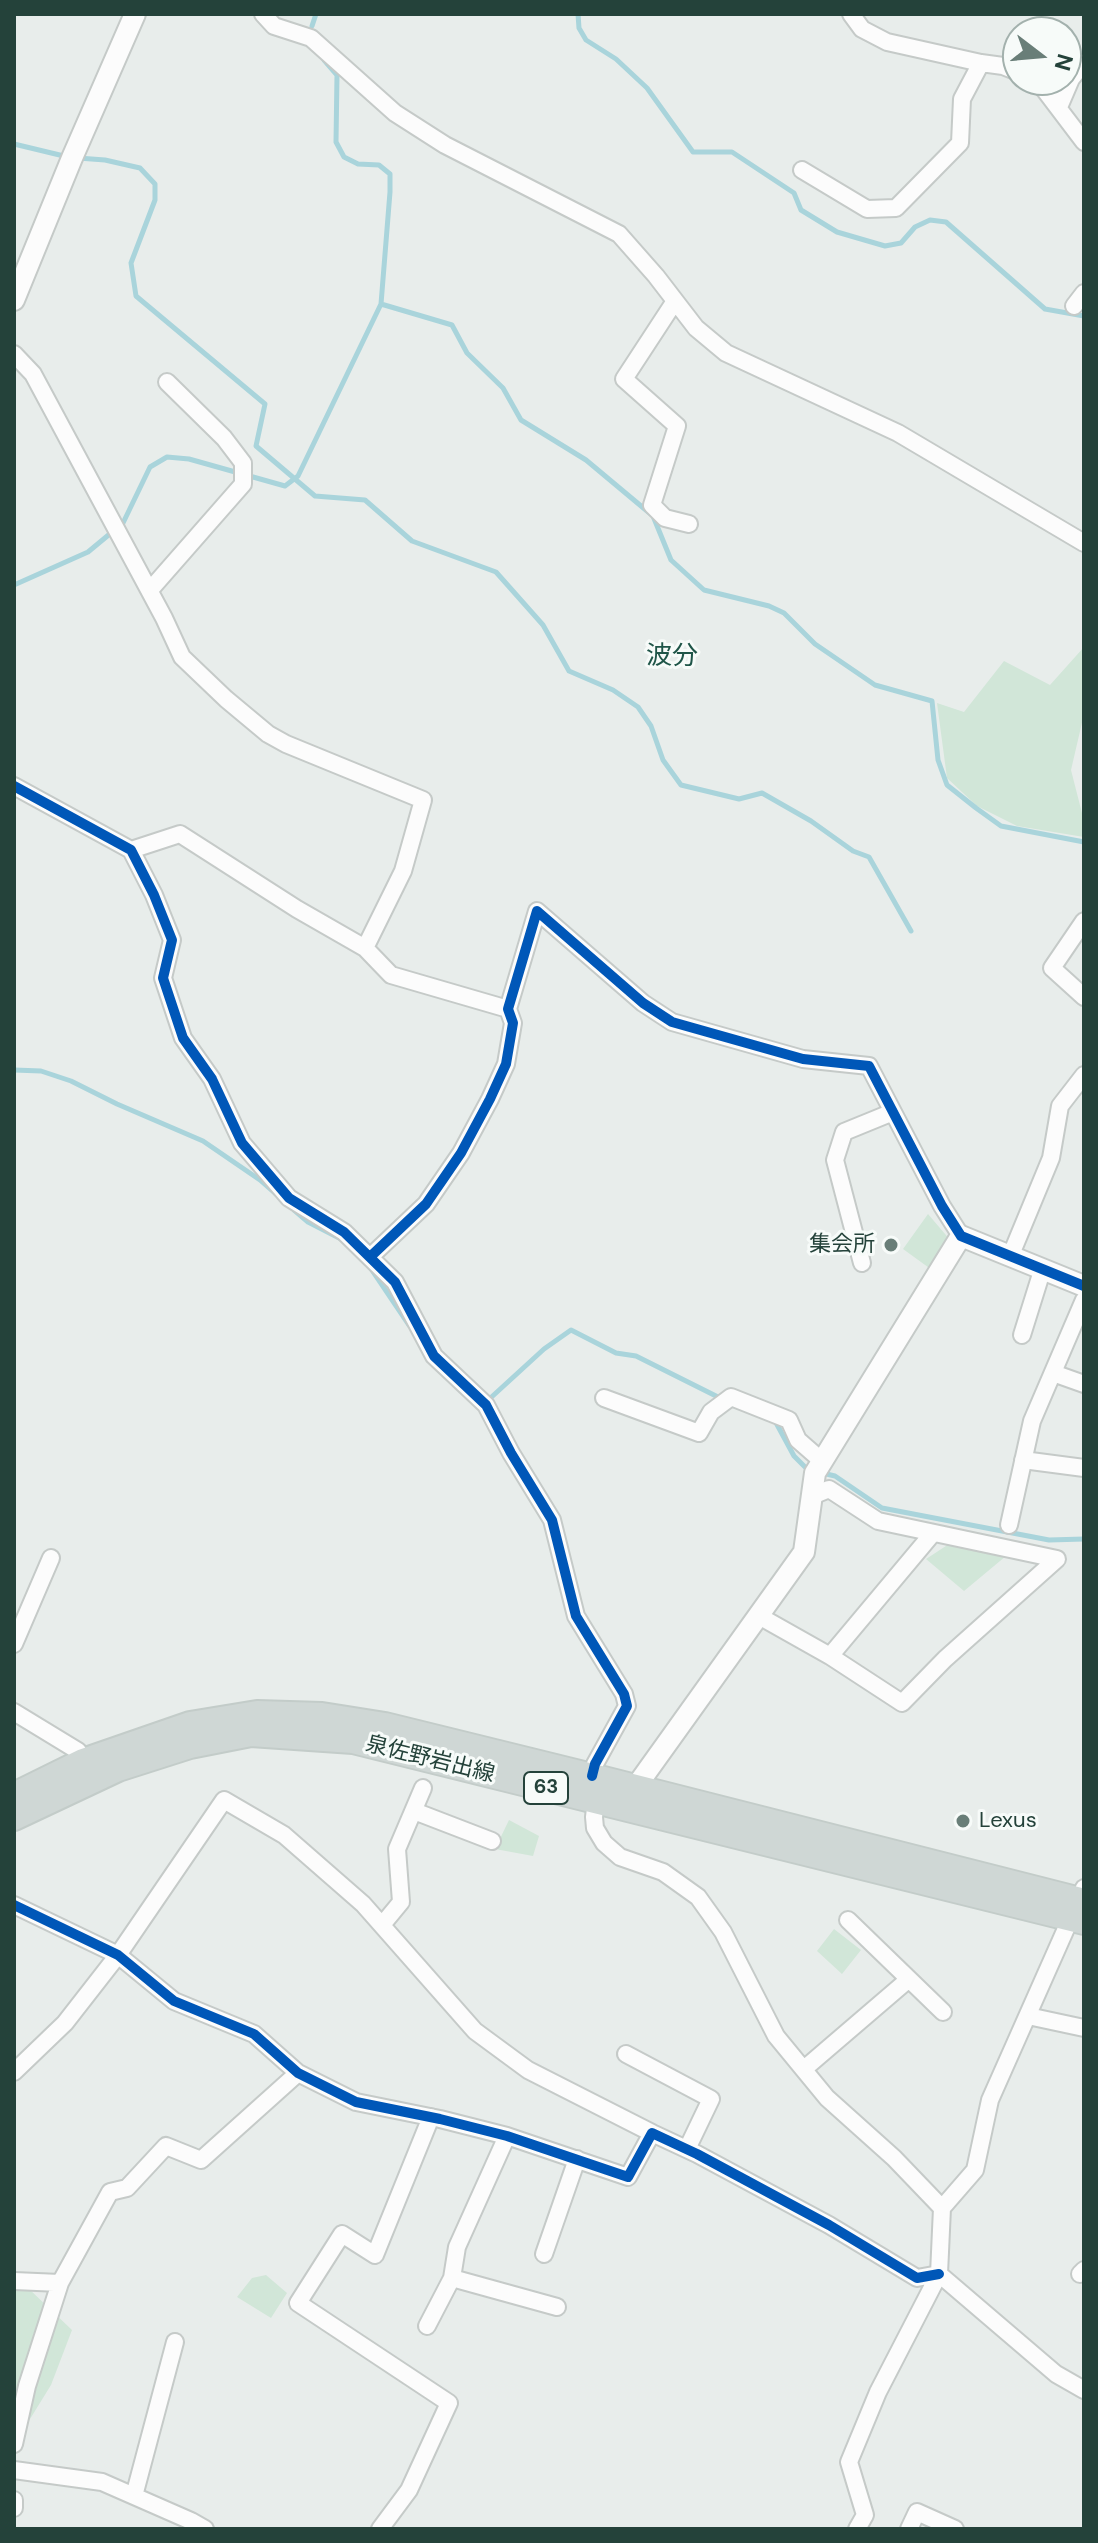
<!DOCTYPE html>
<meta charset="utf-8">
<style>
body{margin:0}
#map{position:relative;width:1098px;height:2543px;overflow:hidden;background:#e8edeb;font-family:"DM Sans",sans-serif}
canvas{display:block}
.frame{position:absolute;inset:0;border:16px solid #24423a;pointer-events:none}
.north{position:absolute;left:1002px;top:16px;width:80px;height:80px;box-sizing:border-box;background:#f7fbf9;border:2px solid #a3b1ad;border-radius:50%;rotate:106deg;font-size:22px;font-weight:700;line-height:32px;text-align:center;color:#24423a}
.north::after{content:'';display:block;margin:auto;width:28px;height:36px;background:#697e78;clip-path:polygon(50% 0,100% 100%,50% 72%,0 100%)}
</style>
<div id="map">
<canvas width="1098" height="2543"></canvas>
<div class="frame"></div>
<div class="north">N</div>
</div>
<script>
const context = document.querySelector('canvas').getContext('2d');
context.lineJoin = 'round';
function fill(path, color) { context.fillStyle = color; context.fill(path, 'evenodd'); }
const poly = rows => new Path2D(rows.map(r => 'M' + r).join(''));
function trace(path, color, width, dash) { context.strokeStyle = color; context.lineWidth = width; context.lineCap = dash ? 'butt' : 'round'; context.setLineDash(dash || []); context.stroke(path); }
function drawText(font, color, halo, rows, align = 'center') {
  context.font = font + ' "DM Sans","Noto Sans JP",sans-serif'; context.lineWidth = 6; context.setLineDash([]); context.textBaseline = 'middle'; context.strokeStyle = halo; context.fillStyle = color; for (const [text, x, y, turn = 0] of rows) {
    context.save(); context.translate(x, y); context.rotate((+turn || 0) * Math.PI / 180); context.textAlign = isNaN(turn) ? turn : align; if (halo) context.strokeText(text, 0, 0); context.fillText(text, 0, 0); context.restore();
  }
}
const green = poly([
 [1084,647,1084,714,1071,770,1084,821,1084,837,1017,826,977,806,947,778,937,703,964,712,1004,661,1050,685],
 [928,1214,951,1241,932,1270,903,1249],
 [949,1544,1006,1556,964,1591,926,1559],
 [509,1820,539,1836,533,1856,495,1849],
 [834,1929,861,1950,842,1974,817,1951],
 [266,2275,287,2293,271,2318,237,2297,252,2278],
 [14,2288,28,2288,72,2330,51,2385,14,2445]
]);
const stream = poly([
 [578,14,579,28,586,40,616,59,647,88,693,152,732,152,794,193,801,210,837,232,885,246,901,243,915,227,930,220,946,222,1045,309,1084,316],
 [312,26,316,14],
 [14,144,68,157],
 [78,158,105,160,140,168,155,184,155,200,131,263,136,296,265,404,256,446,315,496,365,500,412,541,496,572,543,625,569,671,613,690,638,707,651,726,663,760,681,785,739,799,762,793,811,821,853,851,869,857,911,931],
 [381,304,452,325,467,353,503,388,521,420,586,460,653,516,671,560,704,590,769,606,784,613,815,644,875,685,932,701,938,760,947,785,976,808,1001,826,1084,842],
 [14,585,88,552,123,523,150,467,167,457,189,459,285,486,298,476,381,304,390,192,390,174,379,165,358,164,344,157,336,142,337,75,324,60],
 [14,1070,41,1071,71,1081,117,1104,203,1141,260,1180,277,1195],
 [294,1210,308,1222,343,1240],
 [370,1267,409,1325],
 [485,1403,544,1349,571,1330,616,1353,636,1356,724,1400],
 [774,1419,794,1456,805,1467,813,1470],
 [822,1473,835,1476,882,1508,1049,1540,1084,1539]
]);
const minor = poly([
 [263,14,274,26,311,38,395,113,445,145,619,234,656,276,696,328,726,353,898,433,1084,543],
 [851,14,862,29,887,42,981,63,1003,66,1018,72],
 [1037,80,1084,142],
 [1059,107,1071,79,1084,63],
 [802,170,867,209,896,208,960,143,962,99,981,63],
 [675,301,624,379,677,426,652,505,665,518,689,524],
 [1074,306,1084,293],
 [14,354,33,374,164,618,182,657,226,699,268,734,286,744,423,800,403,871,365,948],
 [150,590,243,484,243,463,224,438,167,382],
 [14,786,131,850,154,895,172,940,163,978,183,1038,212,1079,242,1143,289,1198,344,1232,395,1282,434,1356,486,1405,511,1453,552,1520,576,1616,624,1694,627,1706,595,1764,592,1776],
 [131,850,180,834,297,909,365,948,391,975,508,1009],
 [1084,921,1052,968,1084,997],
 [370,1257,426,1204,461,1153,490,1099,506,1064,513,1023,508,1009,537,911,643,1003,672,1022,803,1059,869,1066,942,1206,961,1236],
 [1010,1257,1051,1158,1060,1106,1084,1075],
 [862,1263,835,1160,844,1132,893,1112],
 [1022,1335,1042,1271],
 [1053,1373,1084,1384],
 [604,1398,699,1433,711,1412,731,1397,789,1420,798,1440,822,1461],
 [1023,1460,1084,1468],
 [1009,1525,1032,1421,1084,1300],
 [759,1616,830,1656,902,1703,945,1659,1057,1559,878,1521,829,1489,812,1496],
 [14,1644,51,1558],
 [830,1656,933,1533],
 [14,1712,78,1751,83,1761],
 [596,1800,594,1817,595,1828,604,1843,620,1857,663,1872,698,1897,723,1932,776,2036,827,2098,894,2158,942,2208],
 [414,1811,492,1841],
 [14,1905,118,1955,174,2001,254,2034,298,2073,356,2102,440,2119,507,2136,628,2177,652,2133,697,2154,829,2225,917,2278,939,2274],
 [848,1920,943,2012],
 [382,1925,401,1902,397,1849,423,1788],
 [1028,2016,1084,2028],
 [626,2054,711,2099,687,2149],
 [804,2069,909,1979],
 [14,2072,65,2023,118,1955,224,1800,284,1835,363,1904,475,2031,528,2070,652,2133],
 [544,2254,577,2159],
 [939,2274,1056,2374,1084,2390],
 [1080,2274,1084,2270],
 [452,2278,557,2307],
 [14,2281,60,2283],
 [427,2326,452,2278,457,2247,507,2136],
 [14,2444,27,2386,60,2283,110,2192,127,2188,166,2146,201,2160,298,2073],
 [14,2470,102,2482,191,2521,205,2529],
 [134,2496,175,2342],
 [14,2500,14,2508],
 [380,2529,409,2490,449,2403,298,2303,342,2234,375,2255,431,2117],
 [857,2529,865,2515,849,2462,878,2392,939,2274,942,2208,975,2170,990,2100,1084,1888],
 [909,2529,917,2512,955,2529]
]);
const tertiary = poly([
 [14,300,72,158,135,14],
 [631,1797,635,1788,804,1552,815,1473,961,1236,1084,1286]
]);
const primary = poly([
 [14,1795,83,1761,190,1724,257,1713,322,1715,385,1725,592,1776,1084,1901],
 [14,1818,118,1769,190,1746,251,1734,353,1741,1084,1922]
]);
const cycleway = poly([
 [14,786,131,850,154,895,172,940,163,978,183,1038,212,1079,242,1143,289,1198,344,1232,395,1282,434,1356,486,1405,511,1453,552,1520,576,1616,624,1694,627,1706,595,1764,592,1776],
 [370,1257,426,1204,461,1153,490,1099,506,1064,513,1023,508,1009,537,911,643,1003,672,1022,803,1059,869,1066,942,1206,961,1236,1084,1286],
 [14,1905,118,1955,174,2001,254,2034,298,2073,356,2102,440,2119,507,2136,628,2177,652,2133,697,2154,829,2225,917,2278,939,2274]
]);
const markers = [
 [891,1245,8,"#697e78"],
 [963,1821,8,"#697e78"]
];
const shields = [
 [546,1788,44]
];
const shieldNames = [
 ["63",546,1788]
];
const poiNames = [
 ["集会所",875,1245],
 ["Lexus",979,1821,"left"]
];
const streetNames = [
 ["泉佐野岩出線",430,1760,14]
];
const quarterNames = [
 ["波分",672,657]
];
fill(green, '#d1e6d8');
trace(stream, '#a9d4db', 5);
trace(minor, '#c5cac8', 20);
trace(tertiary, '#c5cac8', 24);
trace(primary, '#c3ccc9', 28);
trace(minor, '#fcfcfc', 16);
trace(tertiary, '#fcfcfc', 20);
trace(primary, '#cfd7d5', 24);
trace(cycleway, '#0057b8', 10);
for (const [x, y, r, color] of markers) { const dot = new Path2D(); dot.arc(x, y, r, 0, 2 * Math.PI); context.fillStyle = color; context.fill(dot); trace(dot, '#f7fbf9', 3); }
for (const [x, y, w] of shields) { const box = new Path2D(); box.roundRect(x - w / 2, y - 16, w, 32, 6); context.fillStyle = '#f7fbf9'; context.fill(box); trace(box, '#24423a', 2); }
drawText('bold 20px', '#24423a', null, shieldNames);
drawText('22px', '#24423a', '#f7fbf9', poiNames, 'right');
drawText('22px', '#24423a', '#f7fbf9', streetNames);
drawText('26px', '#1f5548', '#f7fbf9', quarterNames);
</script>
